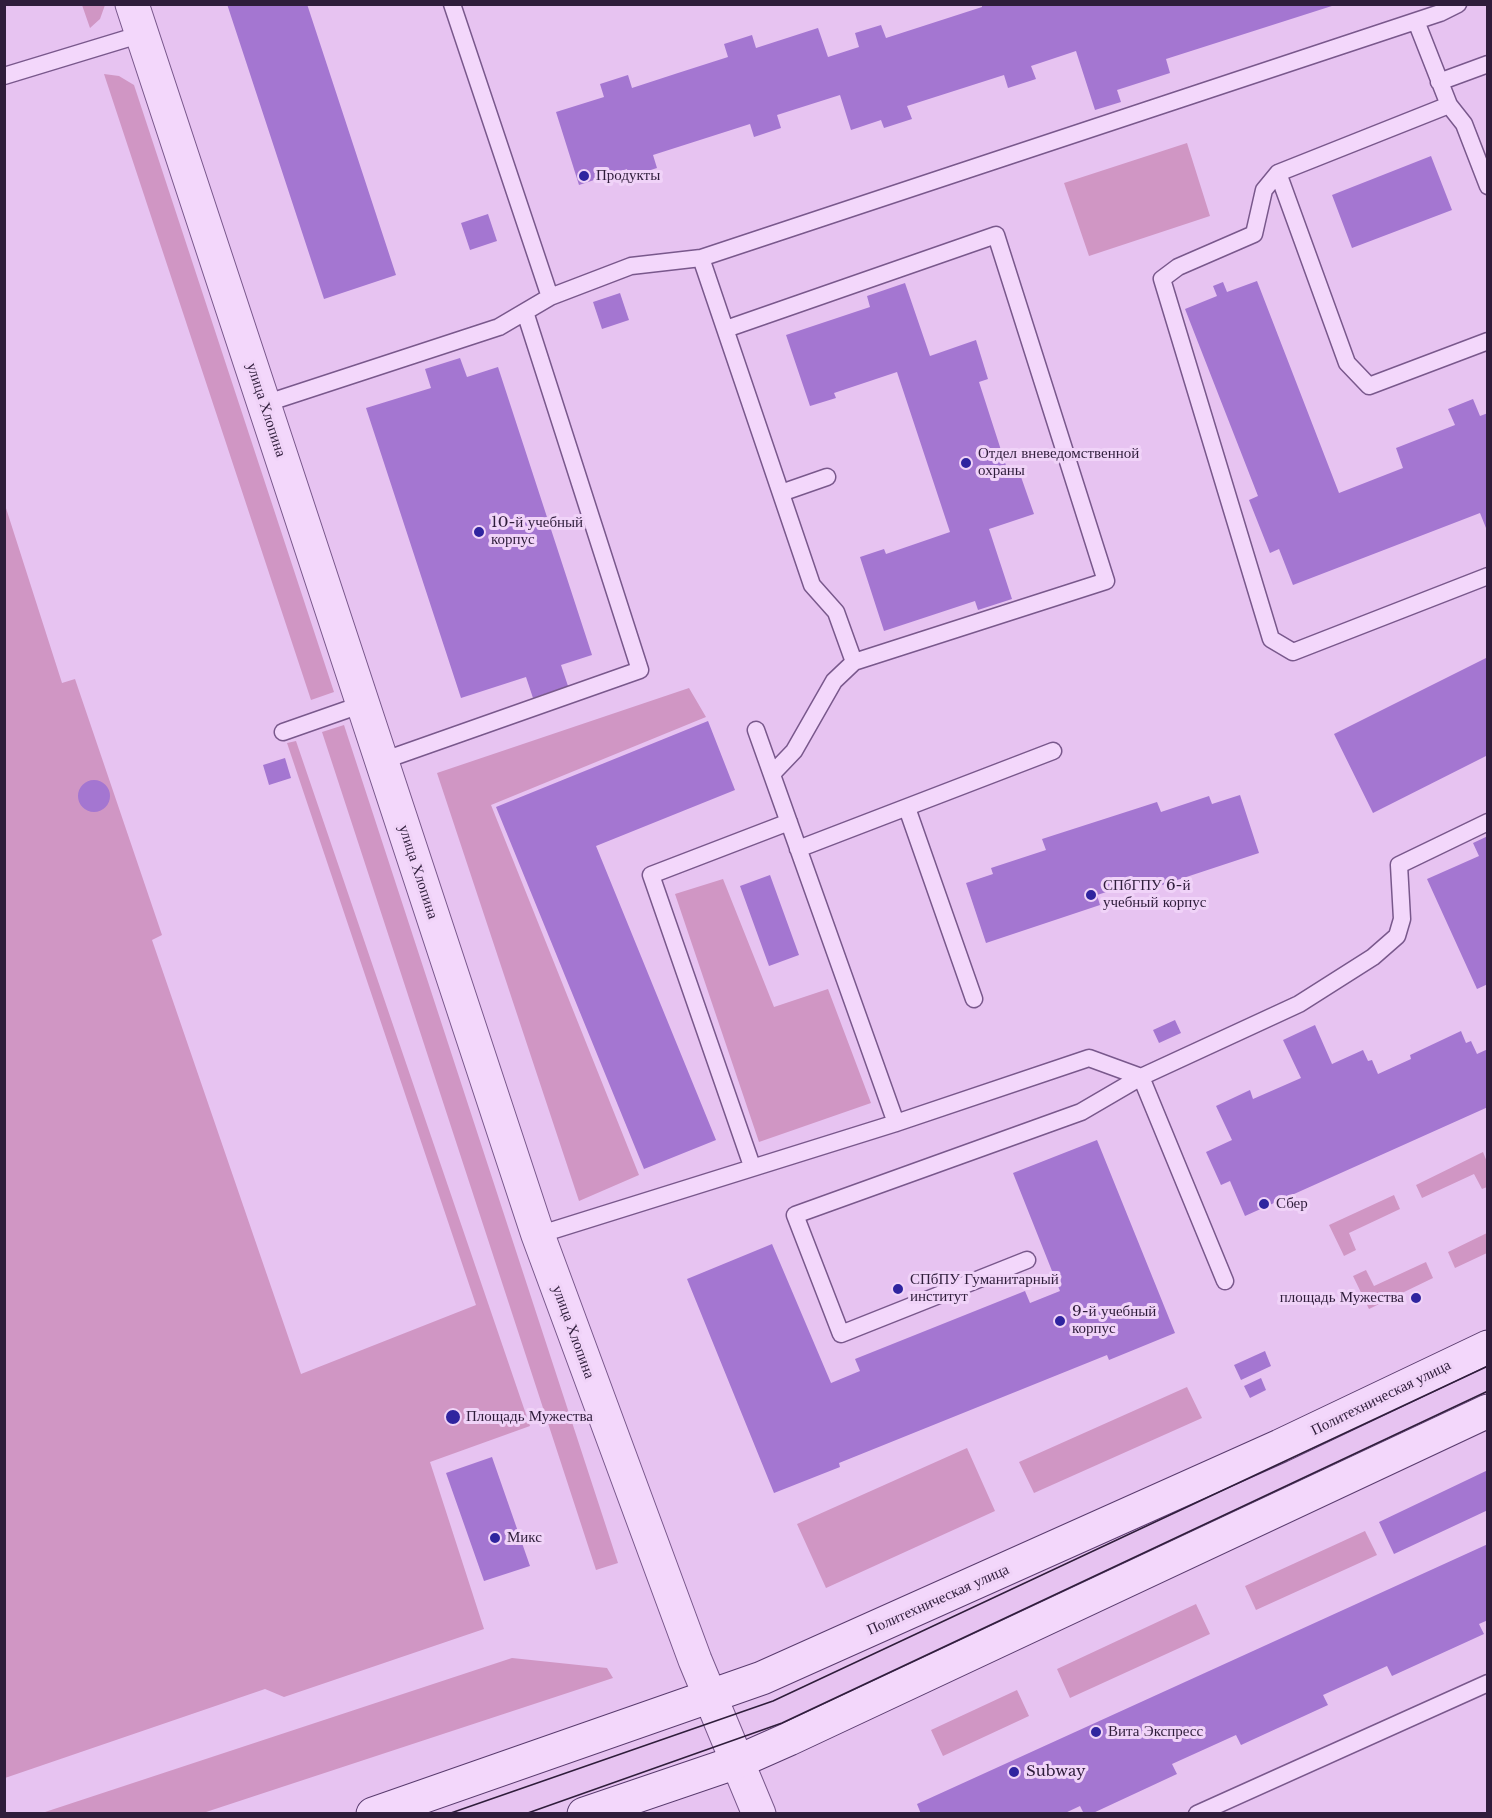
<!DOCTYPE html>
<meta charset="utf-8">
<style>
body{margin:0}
#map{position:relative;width:1492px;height:1818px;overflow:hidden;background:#e7c3f1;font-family:"Libre Baskerville",serif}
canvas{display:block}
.frame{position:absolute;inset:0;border:6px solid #2f1d3b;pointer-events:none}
</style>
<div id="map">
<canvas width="1492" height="1818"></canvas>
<div class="frame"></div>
</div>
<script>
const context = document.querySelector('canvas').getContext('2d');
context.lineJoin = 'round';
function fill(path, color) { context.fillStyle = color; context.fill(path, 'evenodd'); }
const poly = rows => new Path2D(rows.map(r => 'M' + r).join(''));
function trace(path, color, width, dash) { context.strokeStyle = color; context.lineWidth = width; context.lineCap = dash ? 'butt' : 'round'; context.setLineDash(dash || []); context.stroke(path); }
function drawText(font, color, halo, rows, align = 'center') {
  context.font = font + ' "Libre Baskerville",serif'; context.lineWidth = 6; context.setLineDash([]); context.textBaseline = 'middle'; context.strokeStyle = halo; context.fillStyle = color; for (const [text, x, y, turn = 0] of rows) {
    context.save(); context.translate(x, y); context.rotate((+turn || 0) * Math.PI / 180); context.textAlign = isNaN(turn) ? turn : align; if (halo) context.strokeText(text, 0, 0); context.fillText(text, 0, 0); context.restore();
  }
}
const green = poly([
 [82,5,105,5,100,19,90,28],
 [104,74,119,76,134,85,334,692,311,700],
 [1187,143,1210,216,1089,256,1064,183],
 [5,505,62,683,75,679,162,935,152,940,301,1374,476,1305,287,743,296,741,530,1426,430,1462,484,1629,284,1697,265,1689,5,1778],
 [689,688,706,717,491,805,639,1175,579,1201,437,773],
 [344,725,618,1563,596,1570,322,732],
 [723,879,774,1007,828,989,871,1103,759,1142,675,894],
 [1483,1152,1487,1162,1487,1187,1482,1189,1474,1174,1422,1198,1416,1185],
 [1394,1195,1400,1209,1349,1233,1356,1250,1344,1256,1329,1225],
 [1487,1233,1487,1253,1455,1268,1448,1252],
 [1426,1262,1433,1278,1369,1309,1353,1276,1366,1270,1374,1286],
 [1187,1387,1202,1418,1034,1493,1019,1462],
 [967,1448,995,1511,826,1588,797,1524],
 [1365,1531,1377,1555,1256,1610,1245,1586],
 [1196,1604,1210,1634,1070,1698,1057,1669],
 [512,1658,607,1668,613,1678,203,1813,42,1813],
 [1017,1690,1029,1716,943,1756,931,1730]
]);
const building = poly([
 [227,4,307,4,396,275,324,299],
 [982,4,1335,5,1166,59,1170,73,1117,90,1121,102,1095,110,1076,51,1031,66,1036,79,1008,88,1004,75,907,106,912,119,884,128,881,120,851,130,840,95,777,115,781,128,754,137,750,124,653,155,657,168,629,177,627,169,579,185,556,112,604,97,600,84,628,75,632,88,678,73,728,57,724,44,752,35,756,48,818,28,828,57,859,47,855,33,881,25,886,38,982,7],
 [1431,156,1452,210,1352,248,1332,195],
 [488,214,497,241,470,250,461,223],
 [1257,281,1339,493,1403,468,1396,448,1455,425,1448,409,1473,399,1480,416,1488,413,1488,533,1480,513,1293,585,1279,549,1270,553,1249,500,1258,496,1185,309,1217,296,1213,286,1223,282,1227,292],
 [905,283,930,356,976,340,988,379,979,382,1010,478,1020,474,1034,514,989,529,1012,599,978,610,975,601,884,631,860,557,884,549,886,554,950,532,897,372,834,393,836,398,810,406,786,335,870,307,867,296],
 [620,293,629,320,602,329,593,302],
 [460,358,467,377,498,367,592,655,561,665,568,686,533,698,526,677,461,698,366,408,431,388,425,369],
 [1488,657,1488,755,1373,813,1334,734],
 [708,721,735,790,596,846,716,1140,644,1169,496,807],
 [285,758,291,778,269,785,263,765],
 '78 796a16 16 0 1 1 32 0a16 16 0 1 1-32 0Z',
 [1240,795,1259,853,1150,889,1147,879,1097,895,1100,905,986,943,966,883,993,874,991,868,1046,850,1042,839,1157,802,1161,812,1209,796,1212,804],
 [1488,836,1488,984,1477,989,1427,879,1479,856,1473,843],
 [770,875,799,955,769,966,740,886],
 [1175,1020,1181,1033,1159,1043,1153,1030],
 [1315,1025,1332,1064,1363,1050,1368,1061,1372,1060,1378,1074,1411,1059,1410,1055,1461,1031,1466,1043,1471,1041,1477,1054,1488,1049,1488,1107,1245,1216,1230,1181,1221,1185,1206,1152,1232,1140,1216,1106,1250,1090,1253,1099,1301,1078,1283,1040],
 [1097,1140,1175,1333,1109,1360,1107,1355,839,1463,840,1467,774,1493,687,1279,772,1244,831,1383,860,1371,855,1359,1025,1291,1030,1303,1060,1291,1013,1173],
 [1265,1351,1271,1366,1241,1380,1234,1365],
 [1261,1378,1266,1390,1250,1398,1244,1386],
 [492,1457,530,1566,484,1581,446,1473],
 [1488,1470,1488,1510,1394,1554,1379,1522],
 [1488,1544,1488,1620,1479,1624,1484,1634,1392,1676,1387,1666,1323,1695,1328,1705,1241,1745,1236,1735,1172,1764,1177,1774,1091,1814,1084,1814,1080,1806,1063,1814,921,1814,917,1804]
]);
const lane = poly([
 [452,4,550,297],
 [1416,21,1449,105,1464,124,1488,186],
 [4,76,142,34],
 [1439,82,1488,64],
 [1449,105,1278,173,1264,190,1254,234,1178,267,1162,279,1271,639,1293,652,1488,576],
 [1278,173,1347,363,1369,386,1488,341],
 [701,258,812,585,836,612,854,662],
 [726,329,996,235,1106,581,854,662,834,681,794,751,772,774],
 [264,404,499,327,550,297,631,266,701,258,1440,13,1458,4],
 [781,493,827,477],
 [756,730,896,1123],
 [283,732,363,704],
 [382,761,640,670,525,312],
 [907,808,974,999],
 [798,849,1053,751],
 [752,1166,651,875,789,822],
 [538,1235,896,1123,1089,1058,1141,1077,1225,1281],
 [1027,1260,841,1334,795,1215,1081,1112,1141,1077,1299,1004,1373,957,1397,936,1402,919,1399,865,1488,822],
 [1197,1814,1488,1683]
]);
const street = poly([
 [132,4,538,1235,695,1660,759,1814]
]);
const secondary = poly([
 [373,1814,762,1678,1280,1446,1488,1347],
 [584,1814,737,1762,789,1739,1488,1411]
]);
const tram = poly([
 [448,1814,773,1701,1488,1366],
 [525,1814,782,1723,1488,1391]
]);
const markers = [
 [584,176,6,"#2f249f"],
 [966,463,6,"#2f249f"],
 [479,532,6,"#2f249f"],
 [1091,895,6,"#2f249f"],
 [1264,1204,6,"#2f249f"],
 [898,1289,6,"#2f249f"],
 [1416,1298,6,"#2f249f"],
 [1060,1321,6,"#2f249f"],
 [453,1417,8,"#2f249f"],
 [495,1538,6,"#2f249f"],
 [1096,1732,6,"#2f249f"],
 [1014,1772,6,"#2f249f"]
];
const poiNames = [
 ["Продукты",596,176],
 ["Отдел вневедомственной",978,454],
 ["охраны",978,471],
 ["10-й учебный",491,523],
 ["корпус",491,540],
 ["СПбГПУ 6-й",1103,886],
 ["учебный корпус",1103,903],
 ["Сбер",1276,1204],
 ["СПбПУ Гуманитарный",910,1280],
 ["институт",910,1297],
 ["площадь Мужества",1404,1298,"right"],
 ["9-й учебный",1072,1312],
 ["корпус",1072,1329],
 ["Площадь Мужества",466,1417],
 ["Микс",507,1538],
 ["Вита Экспресс",1108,1732],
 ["Subway",1026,1772]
];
const streetNames = [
 ["улица Хлопина",266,410,72],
 ["улица Хлопина",418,872,72],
 ["улица Хлопина",573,1332,70],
 ["Политехническая улица",1381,1398,-26],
 ["Политехническая улица",938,1600,-24]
];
fill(green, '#d096c4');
fill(building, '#a476d1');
trace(lane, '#79588c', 19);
trace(street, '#79588c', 35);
trace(secondary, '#593b6e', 35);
trace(lane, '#f3d7fb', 16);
trace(street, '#f3d7fb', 33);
trace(secondary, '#f3d7fb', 33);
trace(tram, '#2f1d3b', 1.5);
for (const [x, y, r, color] of markers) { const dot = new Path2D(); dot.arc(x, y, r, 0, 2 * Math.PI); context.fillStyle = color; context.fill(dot); trace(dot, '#f0d3f8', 2); }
drawText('15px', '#2f1d3b', '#f0d3f8', poiNames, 'left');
drawText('15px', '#2f1d3b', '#f0d3f8', streetNames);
</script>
